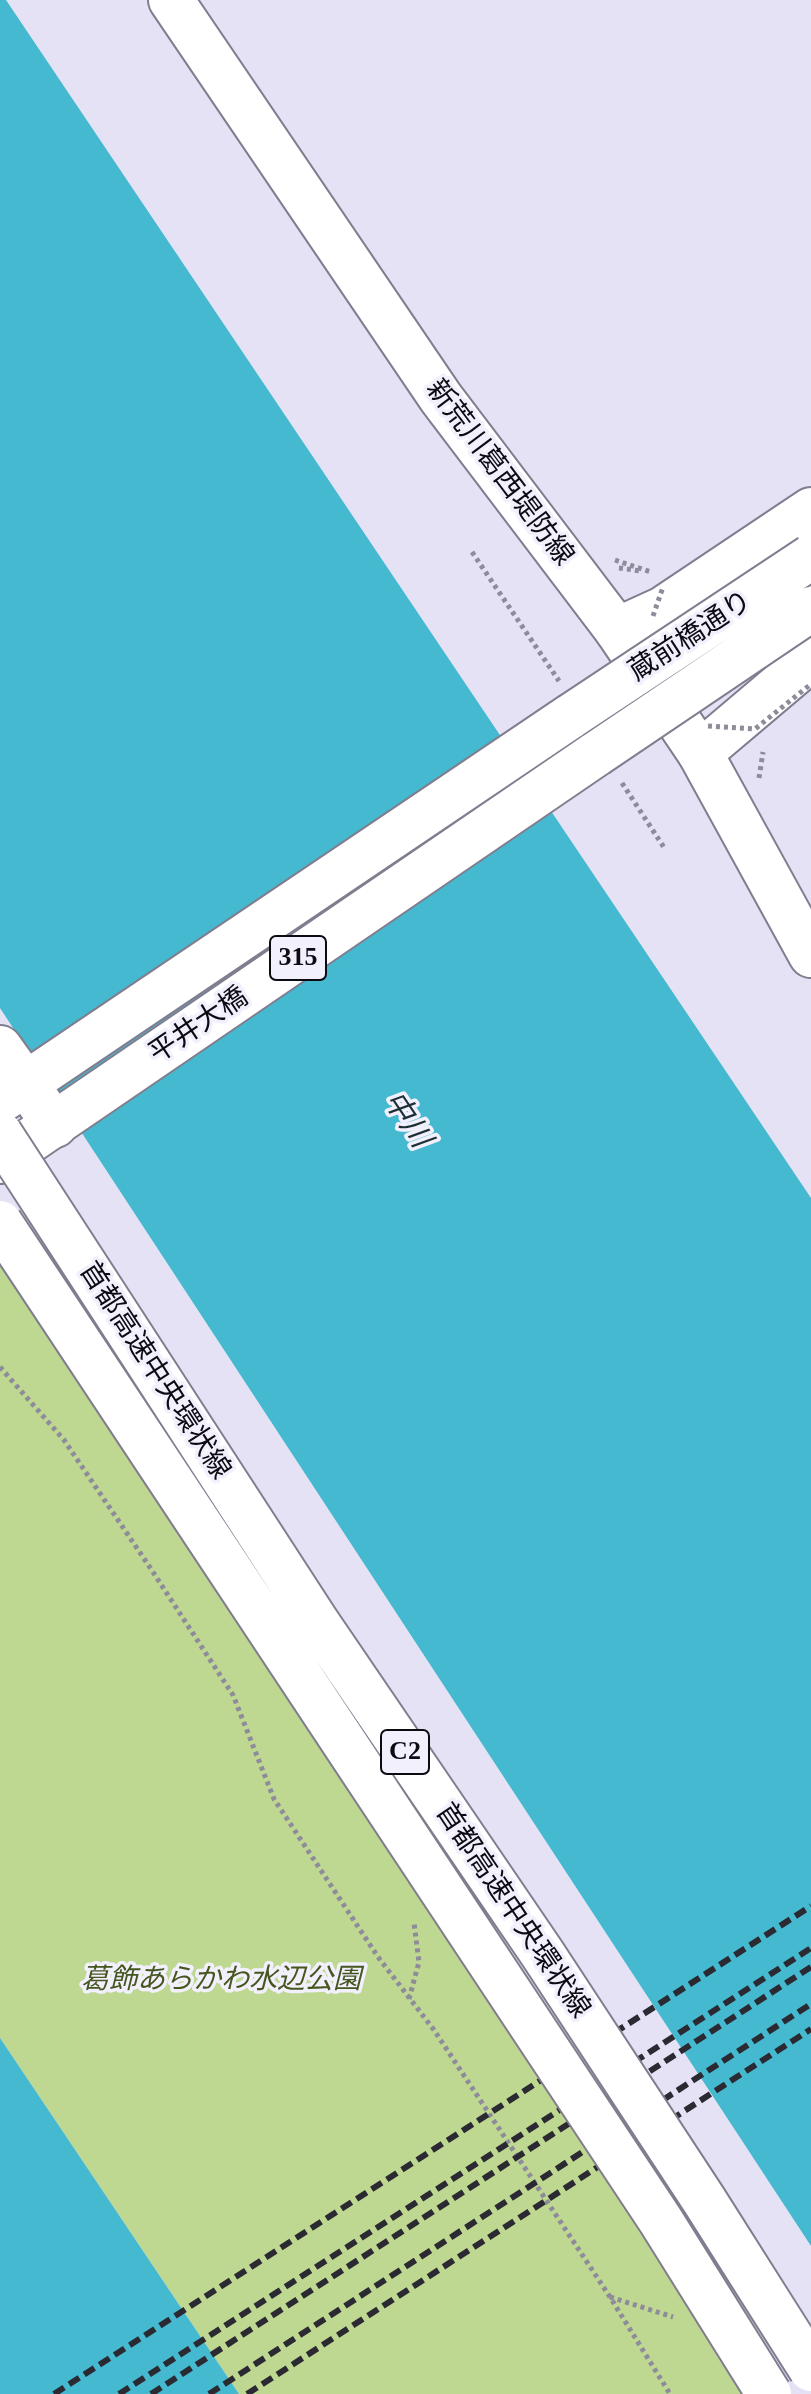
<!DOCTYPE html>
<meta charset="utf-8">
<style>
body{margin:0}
canvas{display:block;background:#e5e2f6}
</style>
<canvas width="811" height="2394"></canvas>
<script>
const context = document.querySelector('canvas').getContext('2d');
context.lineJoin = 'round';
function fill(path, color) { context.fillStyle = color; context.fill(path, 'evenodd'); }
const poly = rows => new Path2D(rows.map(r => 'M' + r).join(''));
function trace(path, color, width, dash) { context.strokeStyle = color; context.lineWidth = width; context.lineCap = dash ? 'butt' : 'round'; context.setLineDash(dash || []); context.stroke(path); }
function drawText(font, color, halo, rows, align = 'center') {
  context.font = font + ' "Times New Roman","Noto Sans JP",serif'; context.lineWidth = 7; context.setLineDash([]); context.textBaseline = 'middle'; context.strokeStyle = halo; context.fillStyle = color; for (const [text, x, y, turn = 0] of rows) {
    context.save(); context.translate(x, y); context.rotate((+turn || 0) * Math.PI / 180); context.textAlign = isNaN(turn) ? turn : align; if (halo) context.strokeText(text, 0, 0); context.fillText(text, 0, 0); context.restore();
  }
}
const green = poly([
 [0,1254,752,2394,239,2394,0,2038]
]);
const water = poly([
 [0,0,6,0,811,1198,811,2246,0,1008],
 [0,2038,239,2394,0,2394]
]);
const path = poly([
 [615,560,651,572],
 [619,568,641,571],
 [759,778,763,752],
 [0,1367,64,1440,151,1569,233,1695,274,1799,378,1957,434,2030,610,2297,670,2394],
 [409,1999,419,1962,414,1923],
 [610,2297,673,2317]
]);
const secondary = poly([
 [171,0,441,398,617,630,700,753,811,955]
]);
const primary = poly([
 [617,630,663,609,811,510],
 [700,753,811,659],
 [0,1101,571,716],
 [0,1161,596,754]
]);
const highway = poly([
 [0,1048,55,1125]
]);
const rail = poly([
 [54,2394,811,1906],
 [119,2394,811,1948],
 [151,2394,811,1967],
 [209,2394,811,2004],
 [247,2394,811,2029]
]);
const pathBridge = poly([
 [472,552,559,681],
 [653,616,663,587],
 [708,726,755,729,811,684],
 [622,783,665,849]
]);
const primaryBridge = poly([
 [571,716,811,557],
 [596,754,811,609]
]);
const highwayBridge = poly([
 [0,1134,316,1621,542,1953,704,2200,811,2369],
 [0,1223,661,2221,769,2394]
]);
const shields = [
 [298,958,56],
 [405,1752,48]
];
const shieldNames = [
 ["315",298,958],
 ["C2",405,1752]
];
const streetNames = [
 ["新荒川葛西堤防線",499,473,53],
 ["蔵前橋通り",691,637,-33],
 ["平井大橋",199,1026,-34],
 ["首都高速中央環状線",154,1371,57],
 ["首都高速中央環状線",512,1911,56]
];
const parkNames = [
 ["葛飾あらかわ水辺公園",221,1981]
];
const waterNames = [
 ["中川",406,1120,56]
];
fill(green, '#bed791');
fill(water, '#44b9cf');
trace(secondary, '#807d8f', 48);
trace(primary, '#807d8f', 48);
trace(highway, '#807d8f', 48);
trace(path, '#8e8c9a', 5, [4, 4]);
trace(secondary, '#fff', 44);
trace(primary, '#fff', 44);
trace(highway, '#fff', 44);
trace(rail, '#2b2a32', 6, [12, 6]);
trace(primaryBridge, '#807d8f', 48, []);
trace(highwayBridge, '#807d8f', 48, []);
trace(pathBridge, '#8e8c9a', 5, [4, 4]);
trace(primaryBridge, '#fff', 44);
trace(highwayBridge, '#fff', 44);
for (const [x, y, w] of shields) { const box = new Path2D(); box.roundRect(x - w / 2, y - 22, w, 44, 6); context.fillStyle = '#f2f0fd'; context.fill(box); trace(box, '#0c0b11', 2); }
drawText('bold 26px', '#0c0b11', null, shieldNames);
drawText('28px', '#0c0b11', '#f2f0fd', streetNames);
drawText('italic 28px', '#45561f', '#f2f0fd', parkNames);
drawText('italic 30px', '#1c3035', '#f2f0fd', waterNames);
</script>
